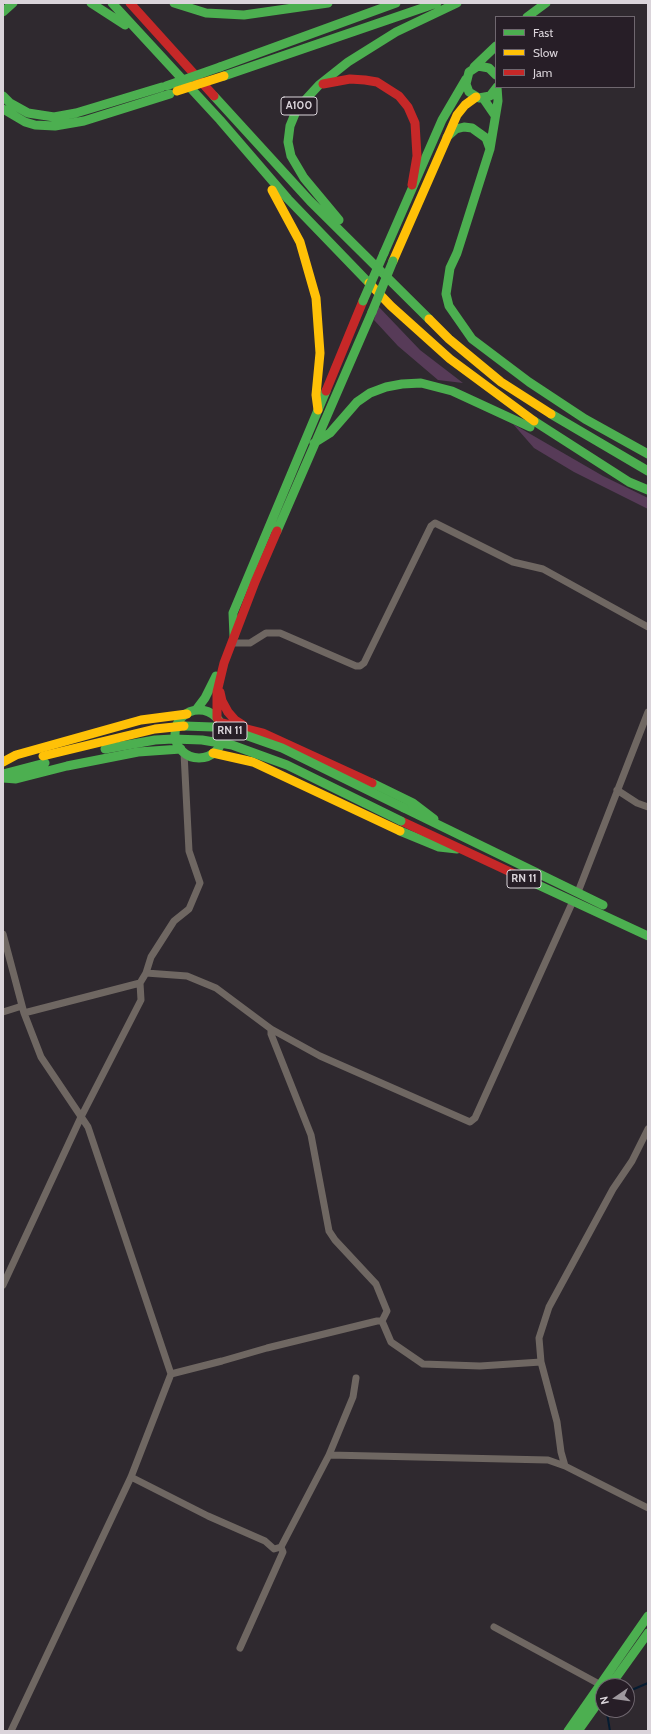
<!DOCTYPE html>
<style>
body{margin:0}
#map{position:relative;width:651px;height:1734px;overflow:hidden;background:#2f292f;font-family:Cabin,sans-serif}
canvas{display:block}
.frame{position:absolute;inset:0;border:4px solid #dad4da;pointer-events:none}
.legend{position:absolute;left:495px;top:16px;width:140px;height:72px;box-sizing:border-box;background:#271e27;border:1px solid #6f676f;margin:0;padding:5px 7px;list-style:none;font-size:12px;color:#dad4da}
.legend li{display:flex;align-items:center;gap:8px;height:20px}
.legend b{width:20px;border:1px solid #6f676f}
.north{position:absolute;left:595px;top:1678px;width:40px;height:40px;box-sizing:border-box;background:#271e27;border:1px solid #6f676f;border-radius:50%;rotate:257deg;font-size:11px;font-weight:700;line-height:16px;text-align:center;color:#dad4da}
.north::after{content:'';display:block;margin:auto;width:14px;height:18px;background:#9e989e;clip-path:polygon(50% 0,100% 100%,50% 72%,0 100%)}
</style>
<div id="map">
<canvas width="651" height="1734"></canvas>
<div class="frame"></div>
<ul class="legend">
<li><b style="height:5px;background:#4caf50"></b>Fast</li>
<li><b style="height:5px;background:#ffc107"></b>Slow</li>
<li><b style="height:5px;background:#c62828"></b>Jam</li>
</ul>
<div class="north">N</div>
</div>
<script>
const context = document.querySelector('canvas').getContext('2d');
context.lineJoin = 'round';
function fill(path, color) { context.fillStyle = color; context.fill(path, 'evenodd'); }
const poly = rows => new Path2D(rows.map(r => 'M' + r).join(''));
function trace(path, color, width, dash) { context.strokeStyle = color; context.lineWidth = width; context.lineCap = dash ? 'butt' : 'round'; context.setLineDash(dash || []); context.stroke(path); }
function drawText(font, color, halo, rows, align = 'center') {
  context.font = font + ' Cabin,sans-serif'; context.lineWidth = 3; context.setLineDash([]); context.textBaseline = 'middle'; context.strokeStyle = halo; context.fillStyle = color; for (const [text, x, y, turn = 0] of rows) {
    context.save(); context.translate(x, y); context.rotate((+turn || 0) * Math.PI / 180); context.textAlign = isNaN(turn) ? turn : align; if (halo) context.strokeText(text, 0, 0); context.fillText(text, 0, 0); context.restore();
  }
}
const green = poly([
 [378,306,420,350,463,383,438,380,398,346,374,320],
 [513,424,603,476,648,498,648,509,574,472,534,448]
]);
const stream = poly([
 [627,1692,648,1683],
 [608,1710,607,1713,610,1731]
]);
const street = poly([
 [232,643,250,643,266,633,280,633,356,666,360,666,364,663,431,526,435,523,513,562,543,569,648,627],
 [617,790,637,803,648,807],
 [578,892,648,712],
 [3,934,24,1013,41,1057,88,1127,171,1374,131,1477,11,1731],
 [146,973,187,976,216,988,271,1029,320,1056,470,1122,475,1118,573,901],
 [3,1012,22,1006],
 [24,1013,140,983],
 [271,1029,271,1034,311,1135,329,1231,335,1240,376,1284,387,1311,382,1321,391,1342,423,1364,480,1366,541,1362],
 [648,1129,632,1161,613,1189,549,1307,539,1338,541,1362,557,1422,561,1452,565,1466,648,1508],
 [3,1285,81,1117,141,1000,140,983,146,973,151,957,174,921,189,909,200,883,189,851,184,753],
 [171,1374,222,1361,267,1348,377,1321,382,1321],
 [329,1455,353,1397,356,1378],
 [131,1477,208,1516,265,1541,274,1549,281,1547,329,1455,548,1460,565,1466],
 [494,1627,601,1685],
 [240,1648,283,1552,281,1547]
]);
const fast = poly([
 [91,3,125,25],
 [112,3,220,120,288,199,369,283],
 [174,3,206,13,244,15,328,3],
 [3,12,13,3],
 [527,17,546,3],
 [220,67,396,3],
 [474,67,496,46],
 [496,75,489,68,478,66,469,72,466,84,469,92,479,98,490,96,497,87],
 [224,76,437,3],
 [497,87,498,101,490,149,457,253,450,268,446,294,449,306,472,339,529,382,585,419,648,454],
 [3,96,10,103,28,113,54,117,76,113,162,87],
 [214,96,310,201,429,319],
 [483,98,494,114],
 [3,109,25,122,35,125,55,126,84,121,170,94],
 [447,137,456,129,464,127,472,128,486,138,490,149],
 [339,220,304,178,291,156,288,142,290,126,297,109,319,85,348,62,396,32,457,3],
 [384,253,442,120,466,79],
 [551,414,648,471],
 [534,421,629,482,648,490],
 [314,443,330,433,357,402,370,393,386,387,402,384,421,383,452,391,530,427],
 [277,531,372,312],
 [234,636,233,613,326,391],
 [196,710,205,698,216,676],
 '175 734a24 24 0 1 1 48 0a24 24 0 1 1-48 0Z',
 [3,774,45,763],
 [3,778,16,779,67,766,138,752,181,749],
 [372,783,413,803,434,819],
 [404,808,603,905],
 [400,831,439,847,457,849],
 [521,877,648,936],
 [610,1686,648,1633],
 [568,1731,648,1616],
 [578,1731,603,1696]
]);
const slow = poly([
 [272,190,300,242,316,298,320,353,316,395,318,410],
 [393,261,457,115,465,105,476,97],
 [369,283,391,306,450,359,534,421],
 [429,319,449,339,501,382,551,414],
 [213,753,253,762,400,831],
 [3,762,16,755,141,720,187,714]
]);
const jam = poly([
 [130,3,214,96],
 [323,84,350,79,365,80,377,82,399,96,408,107,415,123,417,156,412,185],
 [326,391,363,301],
 [220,692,222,701,228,712,235,720,243,725],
 [217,718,217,692,224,663,255,582,277,531],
 [219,722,263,733,372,783],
 [401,821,521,877]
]);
const fastBridge = poly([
 [166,86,220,67],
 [363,301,384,253],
 [372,312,393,261],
 [184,726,213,727,245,735,282,748,404,808],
 [105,749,155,740,173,739,202,740,232,745,287,765,401,821]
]);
const slowBridge = poly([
 [177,91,224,76],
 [43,756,155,729,184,726]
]);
const shields = [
 [299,106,36],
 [230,731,34],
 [524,879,34]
];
const shieldNames = [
 ["A100",299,106],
 ["RN 11",230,731],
 ["RN 11",524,879]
];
fill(green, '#573b58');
trace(stream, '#051c31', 2);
trace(street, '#6f6762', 7);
trace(fast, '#4caf50', 9);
trace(slow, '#ffc107', 9);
trace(jam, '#c62828', 9);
trace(fastBridge, '#4caf50', 9);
trace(slowBridge, '#ffc107', 9);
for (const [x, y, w] of shields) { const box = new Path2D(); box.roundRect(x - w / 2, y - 9, w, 18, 3); context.fillStyle = '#271e27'; context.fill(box); trace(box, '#dad4da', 1); }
drawText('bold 11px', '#dad4da', null, shieldNames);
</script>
